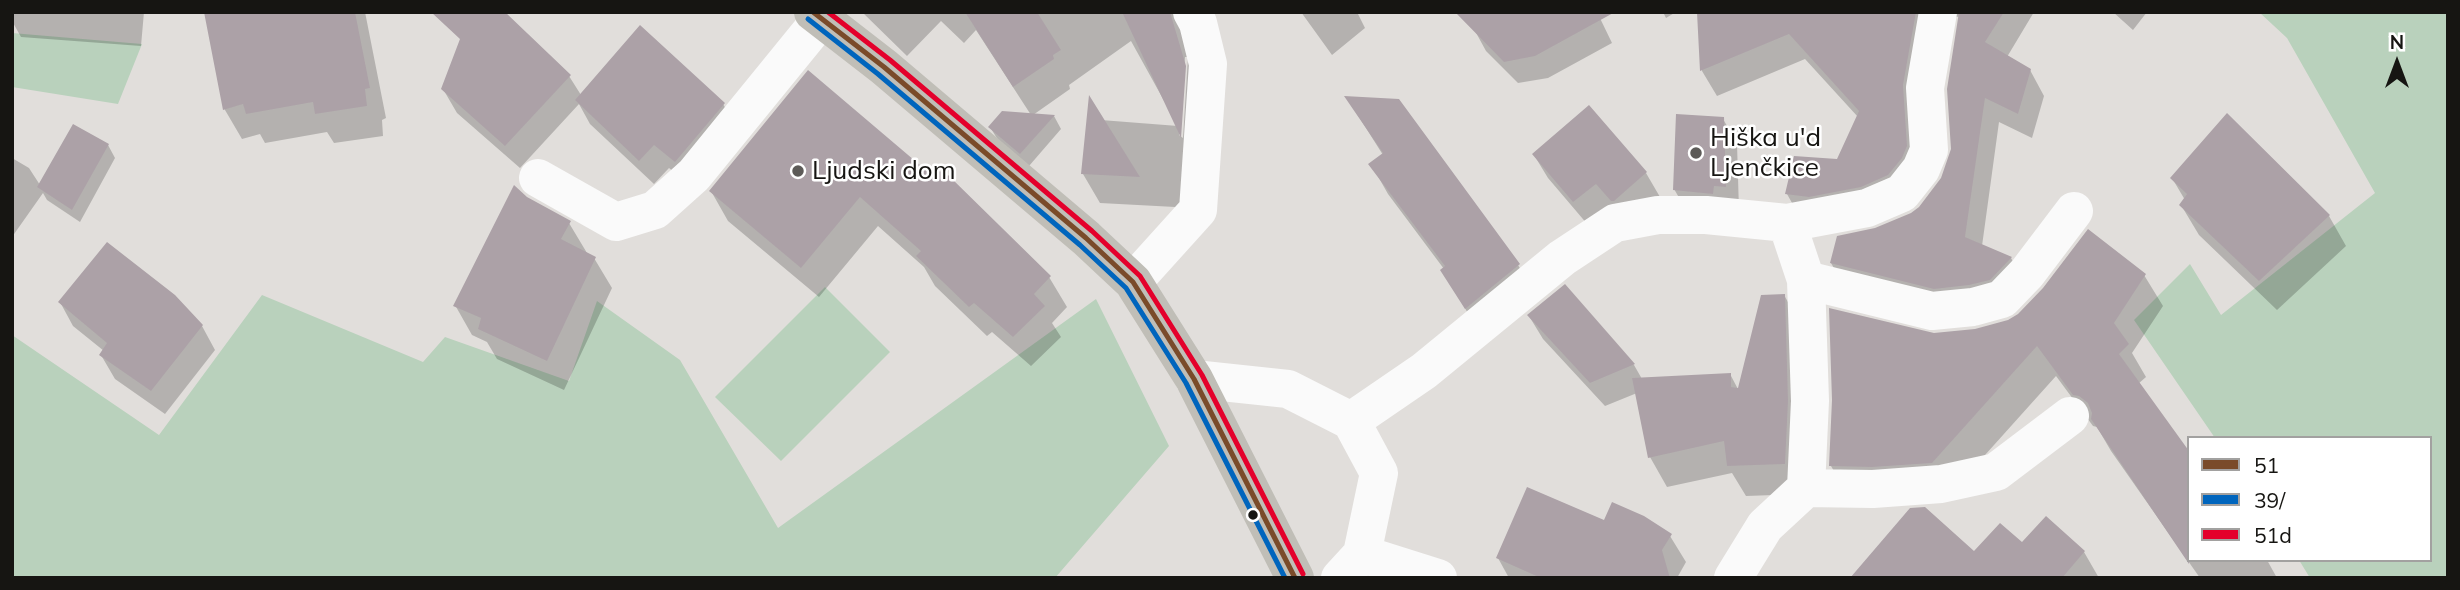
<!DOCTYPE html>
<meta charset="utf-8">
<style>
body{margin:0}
#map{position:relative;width:2460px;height:590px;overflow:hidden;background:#e1dedb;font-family:Mulish,sans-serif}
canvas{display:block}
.frame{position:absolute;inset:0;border:14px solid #161512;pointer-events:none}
.legend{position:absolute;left:2187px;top:436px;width:245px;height:126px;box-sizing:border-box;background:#fff;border:2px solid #a2a1a0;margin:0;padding:9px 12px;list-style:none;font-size:21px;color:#161512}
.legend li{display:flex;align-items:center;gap:14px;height:35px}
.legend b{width:35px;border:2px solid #a2a1a0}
.north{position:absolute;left:2362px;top:28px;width:70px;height:70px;-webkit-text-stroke:5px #fff;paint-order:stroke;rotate:0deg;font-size:19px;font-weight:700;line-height:28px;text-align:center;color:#161512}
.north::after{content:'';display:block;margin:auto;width:24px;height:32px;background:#161512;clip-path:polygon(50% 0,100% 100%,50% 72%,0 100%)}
</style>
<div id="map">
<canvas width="2460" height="590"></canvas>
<div class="frame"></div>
<ul class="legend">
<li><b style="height:9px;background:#7a4b2a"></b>51</li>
<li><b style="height:9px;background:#0065bd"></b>39/</li>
<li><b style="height:9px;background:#e4002b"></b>51d</li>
</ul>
<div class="north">N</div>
</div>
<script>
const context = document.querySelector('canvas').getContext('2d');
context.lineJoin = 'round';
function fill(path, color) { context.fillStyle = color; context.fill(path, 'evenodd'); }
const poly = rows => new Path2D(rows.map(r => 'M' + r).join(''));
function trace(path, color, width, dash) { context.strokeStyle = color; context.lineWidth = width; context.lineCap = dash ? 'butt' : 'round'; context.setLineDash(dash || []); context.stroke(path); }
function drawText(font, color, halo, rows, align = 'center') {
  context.font = font + ' Mulish,sans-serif'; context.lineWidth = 5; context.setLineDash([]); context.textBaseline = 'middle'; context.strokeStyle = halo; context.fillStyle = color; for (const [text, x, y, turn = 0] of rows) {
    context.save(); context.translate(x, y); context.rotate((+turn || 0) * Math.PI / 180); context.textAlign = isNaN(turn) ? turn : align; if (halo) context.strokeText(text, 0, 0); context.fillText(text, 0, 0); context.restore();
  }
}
const green = poly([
 [2259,12,2448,12,2448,577,2310,578,2299,560,2430,560,2430,438,2215,438,2134,320,2190,264,2221,315,2375,193,2287,38],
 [12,33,142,44,118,104,12,87],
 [825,287,890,352,781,461,715,397],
 [262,295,423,362,445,337,569,381,597,301,680,360,778,528,1096,299,1169,446,1055,578,12,578,12,335,159,435]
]);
const shadow = poly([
 [12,12,144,12,141,46,21,37,12,21],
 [206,12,365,12,386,118,382,120,383,136,334,143,327,132,265,143,260,134,242,139,225,110],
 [862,12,1189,12,1202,97,1194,208,1100,203,1083,174,1088,119,1178,126,1131,41,1069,85,1070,89,1033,115,1054,116,1061,129,1029,166,998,140,990,127,1031,115,976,30,964,43,941,21,907,56],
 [1185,57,1188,57,1183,138,1179,135],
 [1301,12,1357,12,1365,28,1332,55],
 [1597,12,1612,43,1548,78,1518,83,1486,51,1474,29],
 [1663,12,1676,12,1666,18],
 [1724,12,2034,12,2007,57,2030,70,2044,96,2032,138,1999,122,1982,246,2011,258,2025,283,2005,305,1846,289,1831,263,1876,230,1912,215,1920,208,1943,178,1953,149,1961,17,1946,16,1921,173,1801,219,1787,194,1838,161,1858,117,1805,59,1717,96,1702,71,1700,29],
 [2113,12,2147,12,2133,30],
 [808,72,1049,277,1067,307,1052,323,1061,337,1031,366,992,332,987,336,935,286,924,267,878,226,819,297,728,221,711,191],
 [569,76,581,95,723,104,737,128,690,185,669,168,654,184,590,124,579,104,520,168,457,113,443,89],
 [1347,98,1518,265,1536,295,1483,338,1460,300,1444,269,1388,194,1371,164,1383,155],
 [1589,108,1646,173,1660,197,1588,225,1548,178,1534,155],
 [2227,115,2329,216,2346,246,2277,310,2199,235,2181,205,2185,200,2172,178],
 [1723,119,1737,143,1739,211,1688,213,1674,189],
 [108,145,115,158,80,222,47,200,43,193,12,237,12,158,29,168,40,185],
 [526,198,569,223,587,253,594,258,612,288,564,390,497,359,487,342,472,335,455,305],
 [2144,275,2163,306,2132,353,2146,377,2138,384,2189,560,2267,560,2277,578,2200,578,2111,451,2097,427,2093,426,2056,376,1950,494,1849,497,1831,466,1934,335,1976,330,2008,322],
 [1565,286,1634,365,1642,379,1730,374,1739,391,1784,295,1801,325,1802,494,1746,496,1732,473,1667,487,1650,457,1637,393,1605,406,1543,339,1529,316],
 [60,302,202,326,215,350,165,414,115,379,101,355,104,351,73,326],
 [2046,518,2084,552,2099,578,1873,578,1974,553,2022,545],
 [1605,522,1670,536,1686,562,1677,578,1509,578,1498,558]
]);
const building = poly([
 [204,12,355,12,370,88,365,89,367,106,315,114,313,102,246,114,243,104,223,110],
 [431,12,505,12,571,75,505,146,441,89,460,39],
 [965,12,1037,12,1061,50,1053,55,1054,59,1013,87],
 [1122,12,1170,12,1186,66,1181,138],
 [1455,12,1615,12,1535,56,1504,62],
 [1697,12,1916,12,1903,85,1907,146,1902,158,1888,175,1861,187,1809,197,1785,194,1794,156,1837,159,1859,111,1789,34,1700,71],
 [1959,12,2004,12,1985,42,2031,69,2018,114,1985,98,1965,237,2012,257,1990,280,1969,285,1934,289,1830,263,1837,236,1875,228,1911,213,1919,207,1941,178,1951,149,1947,89],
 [640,25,725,103,675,162,654,145,639,161,575,100],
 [808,70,934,177,940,171,947,177,948,175,1051,276,1034,294,1045,306,1013,337,974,303,969,307,916,256,921,251,860,197,801,268,709,191],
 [1089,95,1140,177,1081,174],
 [1344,96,1399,99,1520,264,1465,309,1440,270,1445,266,1368,164,1383,153],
 [1589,105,1647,172,1614,201,1611,201,1596,184,1573,202,1532,154],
 [1002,111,1055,115,1020,154,988,127],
 [2227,113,2330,215,2259,281,2179,205,2187,194,2170,178],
 [1676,114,1724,117,1726,187,1714,186,1713,194,1673,190],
 [73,124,109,144,72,210,37,187],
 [514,185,527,197,571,221,561,239,596,257,547,361,478,329,481,318,453,306],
 [2088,229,2146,274,2114,323,2129,344,2119,354,2189,451,2189,564,2091,419,2092,413,2088,403,2079,396,2073,395,2037,346,1932,463,1872,467,1829,466,1832,400,1829,308,1934,333,1975,329,2008,320,2018,314,2043,288],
 [107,242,175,295,203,325,151,391,99,355,107,343,58,302],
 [1565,284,1635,364,1590,383,1527,315],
 [1785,294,1788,401,1785,464,1727,466,1724,441,1648,458,1632,378,1731,373,1731,387,1738,388,1761,295],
 [1527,487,1604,520,1612,502,1644,516,1672,534,1662,550,1670,578,1541,578,1496,558],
 [1925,507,1974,551,2000,523,2022,542,2046,516,2085,551,2062,578,1850,578,1910,508]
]);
const minor = poly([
 [538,178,616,222,655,210,694,175,821,19],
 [1806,280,1932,311,1973,307,2002,299,2027,273,2074,211],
 [1133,282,1198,210,1208,64,1198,23,1192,12],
 [1194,379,1288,389,1351,421,1424,371,1562,258,1615,223,1658,215,1706,215,1787,223,1867,208,1902,193,1921,169,1929,150,1925,88,1938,12],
 [1806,488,1873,489,1941,484,1996,472,2070,416],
 [1362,554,1438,578],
 [1340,578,1362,554,1379,473,1351,421],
 [1733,578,1765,526,1806,488,1810,401,1806,280,1787,223]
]);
const major = poly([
 [813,12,884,67,1086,238,1133,282,1194,379,1295,578]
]);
const bus1 = poly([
 [813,12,884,67,1086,238,1133,282,1194,379,1295,578]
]);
const bus2 = poly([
 [808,19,878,74,1080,245,1126,288,1186,383,1285,578]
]);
const bus3 = poly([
 [828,12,890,60,1092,231,1140,276,1202,375,1303,574]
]);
const markers = [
 [1696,153,7,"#5d5b58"],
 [798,171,7,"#5d5b58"],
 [1253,515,6,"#161512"]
];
const poiNames = [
 ["Hiška u'd",1710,138],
 ["Ljenčkice",1710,168],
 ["Ljudski dom",812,171]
];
fill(green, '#b9d1bc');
fill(shadow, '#0003');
fill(building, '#aca1a7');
trace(minor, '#fafafa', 38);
trace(major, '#c0beb7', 38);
trace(bus1, '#7a4b2a', 5);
trace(bus2, '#0065bd', 5);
trace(bus3, '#e4002b', 5);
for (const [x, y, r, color] of markers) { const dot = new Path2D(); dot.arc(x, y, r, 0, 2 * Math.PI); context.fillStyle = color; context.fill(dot); trace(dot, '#fff', 2.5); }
drawText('26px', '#161512', '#fff', poiNames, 'left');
</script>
